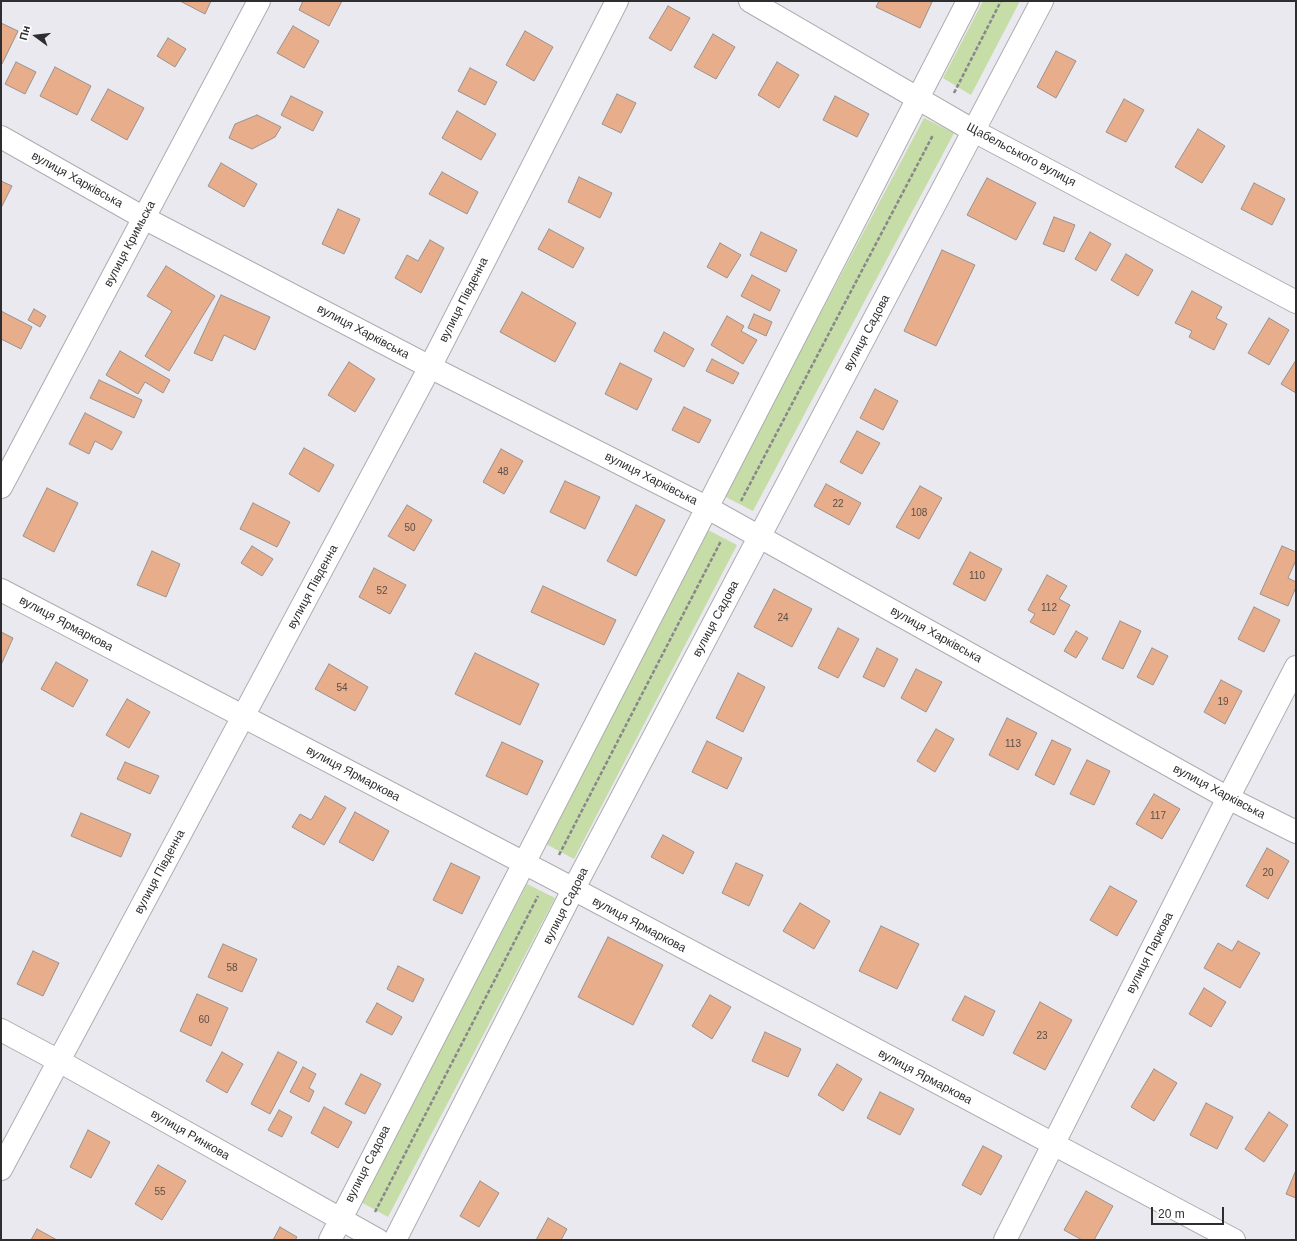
<!DOCTYPE html>
<meta charset="utf-8">
<style>
body{margin:0}
#map{position:relative;width:1297px;height:1241px;overflow:hidden;background:#eae9ef;font-family:Helvetica,sans-serif}
canvas{display:block}
.frame{position:absolute;inset:0;border:2px solid #2e2e30;pointer-events:none}
.north{position:absolute;left:16px;top:16px;width:40px;height:40px;-webkit-text-stroke:3px #fff;paint-order:stroke;rotate:285deg;font-size:11px;font-weight:700;line-height:16px;text-align:center;color:#2e2e30}
.north::after{content:'';display:block;margin:auto;width:14px;height:18px;background:#2e2e30;clip-path:polygon(50% 0,100% 100%,50% 72%,0 100%)}
.scale{position:absolute;left:1151px;top:1207px;width:73px;height:18px;box-sizing:border-box;border:2px solid #2e2e30;border-top:0;padding-left:5px;font-size:12px;line-height:14px;white-space:nowrap;color:#2e2e30;-webkit-text-stroke:3px #fff;paint-order:stroke}
</style>
<div id="map">
<canvas width="1297" height="1241"></canvas>
<div class="frame"></div>
<div class="north">Пн</div>
<div class="scale">20 m</div>
</div>
<script>
const context = document.querySelector('canvas').getContext('2d');
context.lineJoin = 'round';
function fill(path, color) { context.fillStyle = color; context.fill(path, 'evenodd'); }
const poly = rows => new Path2D(rows.map(r => 'M' + r).join(''));
function trace(path, color, width, dash) { context.strokeStyle = color; context.lineWidth = width; context.lineCap = dash ? 'butt' : 'round'; context.setLineDash(dash || []); context.stroke(path); }
function drawText(font, color, halo, rows, align = 'center') {
  context.font = font + ' Helvetica,sans-serif'; context.lineWidth = 3.5; context.setLineDash([]); context.textBaseline = 'middle'; context.strokeStyle = halo; context.fillStyle = color; for (const [text, x, y, turn = 0] of rows) {
    context.save(); context.translate(x, y); context.rotate((+turn || 0) * Math.PI / 180); context.textAlign = isNaN(turn) ? turn : align; if (halo) context.strokeText(text, 0, 0); context.fillText(text, 0, 0); context.restore();
  }
}
const green = poly([
 [983,1,1020,1,971,95,943,78],
 [924,118,954,133,753,511,724,496],
 [708,530,737,545,574,859,546,844],
 [527,884,555,898,388,1217,361,1202]
]);
const building = poly([
 [180,1,211,1,205,14,180,1],
 [303,1,342,1,329,26,299,10,303,1],
 [879,1,930,1,932,2,920,28,876,7,879,1],
 [668,6,690,18,671,51,649,38,668,6],
 [1,23,18,31,2,64,1,63,1,23],
 [293,26,319,41,304,68,277,53,293,26],
 [525,31,553,47,534,81,506,65,525,31],
 [713,34,735,47,716,79,694,67,713,34],
 [168,38,186,49,175,67,157,56,168,38],
 [1056,51,1076,61,1056,98,1037,87,1056,51],
 [16,62,36,72,25,94,5,84,16,62],
 [777,62,799,75,779,108,758,95,777,62],
 [55,67,91,86,77,115,40,96,55,67],
 [470,68,497,82,485,105,458,91,470,68],
 [108,89,144,108,127,140,91,120,108,89],
 [617,94,636,103,621,133,602,124,617,94],
 [291,96,323,112,313,131,281,115,291,96],
 [835,96,869,114,857,137,823,120,835,96],
 [1124,99,1144,110,1126,142,1106,132,1124,99],
 [457,111,496,134,481,160,442,138,457,111],
 [257,115,281,127,275,137,252,149,229,138,235,124,257,115],
 [1198,129,1225,146,1202,183,1175,167,1198,129],
 [221,163,257,184,244,207,208,186,221,163],
 [442,172,478,192,467,214,429,194,442,172],
 [579,177,612,193,600,218,568,202,579,177],
 [987,178,1036,203,1016,240,967,215,987,178],
 [1,181,12,186,1,208,1,181],
 [1254,183,1285,199,1272,225,1241,209,1254,183],
 [338,209,360,219,344,254,322,244,338,209],
 [1054,217,1075,225,1064,252,1043,244,1054,217],
 [549,229,584,248,573,268,538,249,549,229],
 [761,232,797,250,786,272,750,255,761,232],
 [1090,232,1111,244,1096,271,1075,259,1090,232],
 [430,240,444,248,421,293,395,278,407,255,418,261,430,240],
 [720,243,741,255,727,278,707,267,720,243],
 [942,250,975,265,936,346,904,331,942,250],
 [1126,254,1153,270,1138,296,1111,280,1126,254],
 [166,266,215,296,169,371,145,356,172,311,147,296,166,266],
 [752,275,780,290,770,311,741,296,752,275],
 [1192,291,1222,307,1216,318,1227,324,1214,350,1189,337,1192,331,1175,323,1192,291],
 [522,292,576,323,555,362,500,332,522,292],
 [221,295,270,317,255,350,224,335,212,361,194,353,221,295],
 [34,309,46,316,40,327,28,320,34,309],
 [1,311,32,327,21,349,1,339,1,311],
 [754,314,772,322,766,336,748,328,754,314],
 [727,316,744,326,741,331,757,340,743,364,711,345,727,316],
 [1269,318,1289,330,1269,365,1248,353,1269,318],
 [664,332,694,349,684,367,654,351,664,332],
 [120,351,170,380,163,393,145,382,138,394,106,375,120,351],
 [712,359,739,373,733,384,706,371,712,359],
 [1296,360,1296,393,1281,384,1296,360],
 [349,362,375,379,355,412,328,395,349,362],
 [620,363,652,379,637,410,605,394,620,363],
 [99,380,142,400,134,418,90,398,99,380],
 [875,389,898,401,883,430,860,418,875,389],
 [684,407,711,420,699,443,672,430,684,407],
 [85,413,122,432,112,450,95,441,89,454,69,444,85,413],
 [857,431,880,443,862,474,840,462,857,431],
 [304,448,334,465,319,492,289,474,304,448],
 [501,449,523,461,504,494,483,482,501,449],
 [565,481,600,497,585,529,550,512,565,481],
 [826,484,861,503,849,525,814,506,826,484],
 [920,486,942,498,919,539,896,527,920,486],
 [47,488,78,503,54,552,23,536,47,488],
 [253,503,290,522,277,547,240,529,253,503],
 [407,505,432,520,414,551,388,536,407,505],
 [636,505,665,520,636,576,607,561,636,505],
 [252,546,273,559,262,576,241,563,252,546],
 [1282,546,1296,552,1296,560,1288,578,1296,582,1296,587,1288,606,1260,594,1282,546],
 [152,551,180,564,166,597,137,585,152,551],
 [970,552,1002,569,985,601,953,584,970,552],
 [374,568,406,585,390,614,359,597,374,568],
 [1047,575,1067,586,1059,599,1070,605,1054,635,1030,622,1035,614,1028,610,1047,575],
 [543,586,616,620,604,645,531,612,543,586],
 [774,589,812,609,792,647,754,627,774,589],
 [1254,607,1280,620,1264,652,1238,639,1254,607],
 [1120,621,1141,631,1123,669,1102,659,1120,621],
 [838,628,859,639,838,678,818,668,838,628],
 [1076,631,1088,638,1076,658,1064,651,1076,631],
 [1,632,13,638,1,665,1,632],
 [877,648,898,659,884,687,863,677,877,648],
 [1152,648,1168,656,1153,685,1137,677,1152,648],
 [475,653,539,684,520,725,455,694,475,653],
 [56,662,88,680,73,707,41,689,56,662],
 [329,664,368,687,355,711,315,689,329,664],
 [916,669,942,682,926,712,901,698,916,669],
 [738,673,765,687,743,732,716,718,738,673],
 [1221,680,1242,691,1225,724,1204,712,1221,680],
 [127,699,150,712,129,748,106,735,127,699],
 [1007,718,1037,733,1018,770,989,755,1007,718],
 [936,729,954,739,935,772,917,761,936,729],
 [1052,740,1071,749,1054,785,1035,775,1052,740],
 [707,741,742,758,727,789,692,772,707,741],
 [502,742,543,761,527,795,486,776,502,742],
 [1087,760,1110,771,1094,805,1070,794,1087,760],
 [125,762,159,776,150,794,117,779,125,762],
 [1154,794,1180,809,1162,839,1136,824,1154,794],
 [325,796,346,808,324,845,292,827,300,814,311,820,325,796],
 [355,812,389,831,373,861,339,842,355,812],
 [81,813,131,834,121,857,71,836,81,813],
 [663,835,694,852,683,874,651,857,663,835],
 [1267,848,1289,861,1268,899,1246,886,1267,848],
 [451,863,480,877,462,914,433,900,451,863],
 [736,863,763,875,749,906,722,893,736,863],
 [1110,886,1137,901,1117,936,1090,920,1110,886],
 [800,903,830,921,814,949,783,931,800,903],
 [881,926,919,944,897,989,859,971,881,926],
 [608,937,663,965,633,1025,578,997,608,937],
 [1238,941,1260,953,1240,988,1204,968,1218,943,1232,951,1238,941],
 [223,944,257,959,242,992,208,977,223,944],
 [33,951,59,963,43,996,17,984,33,951],
 [398,966,424,979,413,1002,387,989,398,966],
 [1204,988,1226,1002,1211,1027,1189,1014,1204,988],
 [197,994,228,1008,211,1046,180,1031,197,994],
 [710,995,731,1007,712,1039,692,1026,710,995],
 [965,996,995,1011,983,1036,952,1020,965,996],
 [1040,1002,1072,1020,1045,1070,1013,1053,1040,1002],
 [377,1003,402,1017,392,1035,366,1022,377,1003],
 [765,1032,801,1049,788,1077,752,1061,765,1032],
 [222,1052,243,1064,227,1093,206,1081,222,1052],
 [278,1052,297,1062,270,1114,251,1104,278,1052],
 [837,1064,862,1079,843,1111,818,1095,837,1064],
 [303,1067,316,1074,309,1088,314,1091,309,1102,290,1092,303,1067],
 [1154,1069,1177,1083,1154,1121,1131,1107,1154,1069],
 [361,1074,381,1084,365,1114,345,1104,361,1074],
 [880,1092,914,1109,900,1135,867,1118,880,1092],
 [1206,1103,1233,1117,1217,1149,1190,1135,1206,1103],
 [324,1107,352,1122,338,1148,311,1133,324,1107],
 [279,1110,292,1117,282,1137,268,1130,279,1110],
 [1269,1112,1288,1125,1264,1162,1245,1149,1269,1112],
 [88,1130,110,1142,91,1178,70,1167,88,1130],
 [983,1146,1002,1156,981,1195,962,1185,983,1146],
 [158,1165,186,1181,162,1220,135,1204,158,1165],
 [1296,1170,1296,1198,1286,1194,1296,1170],
 [480,1181,499,1193,479,1227,460,1216,480,1181],
 [1086,1191,1113,1206,1094,1240,1082,1240,1064,1230,1086,1191],
 [548,1218,567,1229,561,1240,536,1240,548,1218],
 [280,1227,297,1237,295,1240,273,1240,280,1227],
 [37,1229,57,1240,31,1240,37,1229]
]);
const path = poly([
 [954,93,1001,1],
 [741,501,933,135],
 [559,855,721,541],
 [375,1212,538,896]
]);
const street = poly([
 [750,1,974,131,1296,302],
 [1,137,144,218,430,367,706,507,1228,798,1296,832],
 [1,487,259,1],
 [1,590,549,876,1234,1240],
 [1,1030,59,1061,378,1240],
 [1,1169,430,367,617,1],
 [330,1240,968,1],
 [395,1240,573,890,1042,1],
 [1005,1240,1228,798,1296,667]
]);
const numberNames = [
 ["48",503,472],
 ["22",838,504],
 ["108",919,513],
 ["50",410,528],
 ["110",977,576],
 ["52",382,591],
 ["112",1049,608],
 ["24",783,618],
 ["54",342,688],
 ["19",1223,702],
 ["113",1013,744],
 ["117",1158,816],
 ["20",1268,873],
 ["58",232,968],
 ["60",204,1020],
 ["23",1042,1036],
 ["55",160,1192]
];
const streetNames = [
 ["Щабельського вулиця",1021,155,28],
 ["вулиця Харківська",77,180,29],
 ["вулиця Кримьска",130,244,-62],
 ["вулиця Південна",464,300,-63],
 ["вулиця Харківська",363,332,28],
 ["вулиця Садова",867,333,-62],
 ["вулиця Харківська",651,479,27],
 ["вулиця Південна",313,587,-62],
 ["вулиця Садова",716,619,-62],
 ["вулиця Ярмаркова",66,624,28],
 ["вулиця Харківська",936,635,29],
 ["вулиця Ярмаркова",353,774,28],
 ["вулиця Харківська",1219,792,28],
 ["вулиця Південна",160,872,-62],
 ["вулиця Садова",566,906,-63],
 ["вулиця Ярмаркова",639,925,28],
 ["вулиця Паркова",1150,953,-63],
 ["вулиця Ярмаркова",925,1077,28],
 ["вулиця Ринкова",190,1135,30],
 ["вулиця Садова",368,1164,-63]
];
fill(green, '#c6dda7');
fill(building, '#e8ad8b');
trace(building, '#98928f', 1);
trace(street, '#adacb1', 24);
trace(path, '#88878b', 2.5, [4, 2]);
trace(street, '#fff', 22);
drawText('10px', '#5c4e47', null, numberNames);
drawText('12px', '#2e2e30', '#fff', streetNames);
</script>
